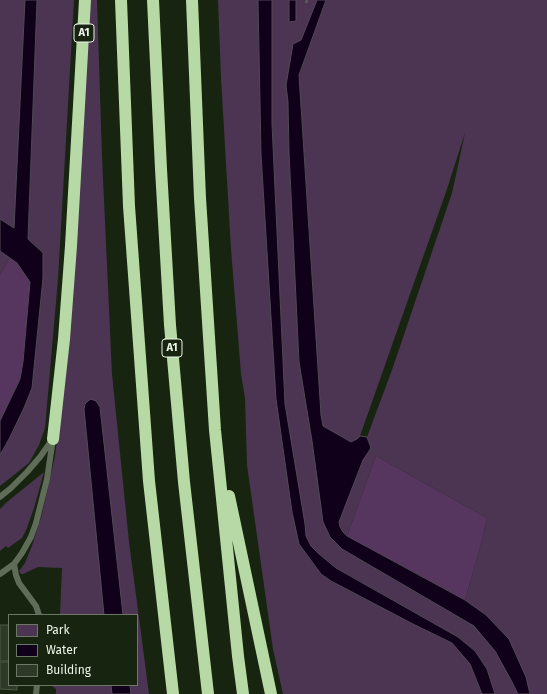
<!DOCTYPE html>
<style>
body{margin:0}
#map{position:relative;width:547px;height:694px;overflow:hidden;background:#172410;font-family:"Fira Sans",sans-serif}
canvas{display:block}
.legend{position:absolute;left:8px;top:614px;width:130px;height:72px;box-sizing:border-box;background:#172410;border:1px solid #6c7766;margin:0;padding:5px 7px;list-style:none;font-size:12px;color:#ebf4e7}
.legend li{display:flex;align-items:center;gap:8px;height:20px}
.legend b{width:20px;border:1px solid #6c7766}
</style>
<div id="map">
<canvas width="547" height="694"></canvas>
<ul class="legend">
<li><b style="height:11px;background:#4c3553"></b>Park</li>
<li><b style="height:11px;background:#110019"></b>Water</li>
<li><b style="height:11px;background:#2d3b26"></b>Building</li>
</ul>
</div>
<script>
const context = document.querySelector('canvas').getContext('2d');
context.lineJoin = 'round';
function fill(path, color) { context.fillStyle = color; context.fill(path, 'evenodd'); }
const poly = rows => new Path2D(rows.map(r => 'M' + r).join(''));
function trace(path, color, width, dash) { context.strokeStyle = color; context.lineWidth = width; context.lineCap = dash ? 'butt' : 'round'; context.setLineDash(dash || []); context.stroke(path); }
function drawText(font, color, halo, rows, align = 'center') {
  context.font = font + ' "Fira Sans",sans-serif'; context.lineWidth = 4; context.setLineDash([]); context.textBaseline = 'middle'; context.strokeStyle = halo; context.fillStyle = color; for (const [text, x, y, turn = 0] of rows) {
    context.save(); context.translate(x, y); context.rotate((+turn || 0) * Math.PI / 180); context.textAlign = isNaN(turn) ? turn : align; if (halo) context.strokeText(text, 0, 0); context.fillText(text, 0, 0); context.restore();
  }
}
const green = poly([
 [0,0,25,0,14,229,0,219],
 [37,0,74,0,58,279,45,428,39,445,29,463,0,486,0,455,9,439,32,388,43,278,43,253,28,239],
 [90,0,97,0,102,157,112,374,129,542,149,694,56,694,56,689,51,685,137,685,137,615,60,615,62,568,38,567,23,574,21,574,19,571,25,563,33,543,42,514,55,456,63,391],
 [218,0,258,0,261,154,276,399,292,512,299,544,321,574,331,581,413,624,452,643,470,664,482,694,283,694,273,649,247,465,245,398,241,374,231,249,221,78],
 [272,0,289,0,289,21,296,21,296,0,317,0,301,41,286,85,288,102,289,152,299,362,312,441,342,549,474,626,495,651,511,680,518,694,495,694,487,669,475,651,458,637,336,568,319,554,311,546,306,536,305,524,285,404,272,124],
 [326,0,547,0,547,694,530,694,526,677,486,615,465,600,481,544,487,518,376,456,347,536,343,532,340,527,339,522,363,460,371,448,367,437,392,370,452,193,465,133,446,192,360,436,357,439,351,442,323,426,321,415,299,75],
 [0,251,10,257,0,275],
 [44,472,34,508,27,528,22,538,8,548,6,546,0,551,0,509,7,502]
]);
const forest = poly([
 [10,257,17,263,30,282,23,362,20,379,0,421,0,275],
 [376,456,487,518,481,544,465,600,347,536]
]);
const water = poly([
 [25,0,37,0,28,239,43,253,43,278,32,388,24,408,9,439,0,455,0,421,20,379,23,362,30,282,17,263,0,251,0,219,14,228,25,0],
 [258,0,272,0,272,124,285,404,305,524,306,536,311,546,319,554,336,568,458,637,475,651,487,669,495,694,482,694,470,664,452,643,413,624,331,581,321,574,299,544,292,512,276,399,261,154,258,0],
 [289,0,296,0,296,21,289,22,289,0],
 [317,0,326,0,299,75,321,415,323,426,351,442,357,439,360,436,367,437,371,448,363,460,339,522,340,527,343,532,347,536,465,600,486,615,509,639,526,677,530,694,518,694,511,680,495,651,474,626,342,549,330,537,323,522,312,441,299,362,289,152,288,102,286,85,293,44,301,40,317,0],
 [91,399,96,401,100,407,123,615,104,615,84,409,85,404,88,401,91,399],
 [111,685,130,685,131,694,112,694,111,685]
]);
const building = poly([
 [0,625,9,625,9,661,0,661,0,625],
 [0,662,9,662,9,685,17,685,17,690,0,689,0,662]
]);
const path = poly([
 [306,3,307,0]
]);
const service = poly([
 [0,497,11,488,27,472,40,457,52,440],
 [14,564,16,575,19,583,36,606,39,615],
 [0,574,14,564,22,553,31,537,36,523,47,479,53,439],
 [36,694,37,685]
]);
const motorway = poly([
 [121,0,129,206,149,481,173,694],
 [153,0,161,169,170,325,184,482,208,694],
 [192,0,200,198,215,430,238,656,243,694],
 [53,439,64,339,71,246,85,0],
 [229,496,271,694]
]);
const shields = [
 [84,33,20],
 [172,348,20]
];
const shieldNames = [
 ["A1",84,33],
 ["A1",172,348]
];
fill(green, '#4c3553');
fill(forest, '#56365f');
fill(water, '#110019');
trace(water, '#524957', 1);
fill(building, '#2d3b26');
trace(building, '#4d5b45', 1);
trace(path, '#5c6856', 2, [3, 3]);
trace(service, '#5e6c58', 6);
trace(motorway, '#b7d9a6', 12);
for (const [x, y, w] of shields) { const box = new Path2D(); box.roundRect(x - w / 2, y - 9, w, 18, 3); context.fillStyle = '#172410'; context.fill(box); trace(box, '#ebf4e7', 1); }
drawText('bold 11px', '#ebf4e7', null, shieldNames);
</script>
